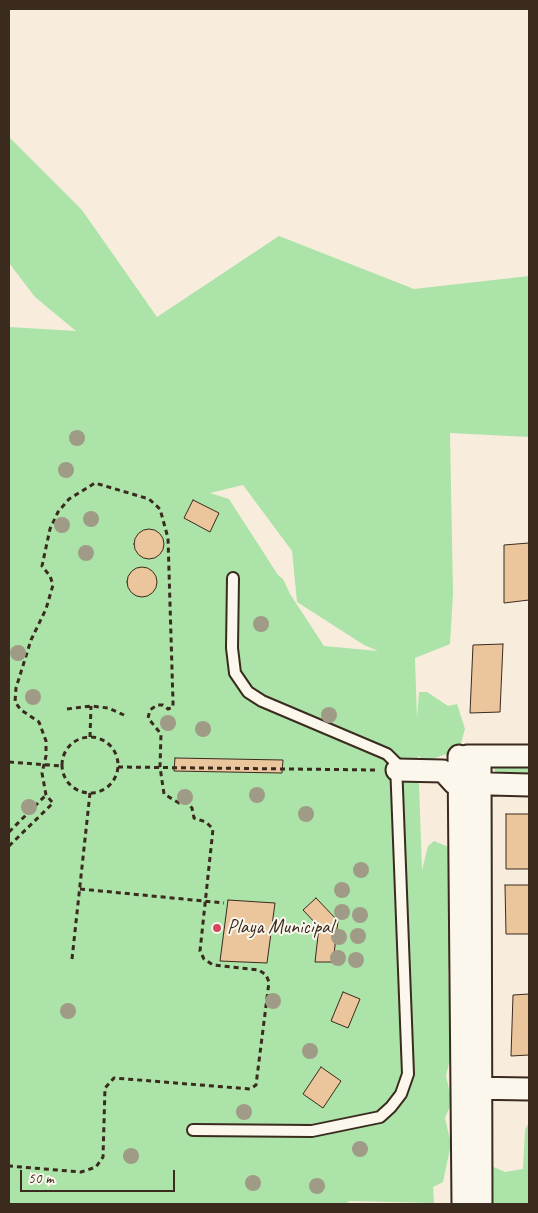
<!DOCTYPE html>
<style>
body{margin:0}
#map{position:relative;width:538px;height:1213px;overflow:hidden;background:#f8eddc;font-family:Caveat,sans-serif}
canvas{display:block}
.frame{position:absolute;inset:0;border:10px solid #3b2a1e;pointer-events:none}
.scale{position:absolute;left:20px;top:1170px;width:155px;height:22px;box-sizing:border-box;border:2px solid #3b2a1e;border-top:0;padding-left:6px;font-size:15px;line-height:18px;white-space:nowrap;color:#3b2a1e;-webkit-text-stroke:4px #fbf7ec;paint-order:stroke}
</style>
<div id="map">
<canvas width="538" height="1213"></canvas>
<div class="frame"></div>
<div class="scale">50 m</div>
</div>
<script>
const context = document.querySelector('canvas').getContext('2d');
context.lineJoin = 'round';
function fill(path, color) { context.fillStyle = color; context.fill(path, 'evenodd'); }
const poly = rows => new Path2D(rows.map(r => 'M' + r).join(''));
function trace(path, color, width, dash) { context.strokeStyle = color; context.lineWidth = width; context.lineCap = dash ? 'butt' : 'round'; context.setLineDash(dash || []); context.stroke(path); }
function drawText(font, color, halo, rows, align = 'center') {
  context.font = font + ' Caveat,sans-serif'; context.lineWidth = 4; context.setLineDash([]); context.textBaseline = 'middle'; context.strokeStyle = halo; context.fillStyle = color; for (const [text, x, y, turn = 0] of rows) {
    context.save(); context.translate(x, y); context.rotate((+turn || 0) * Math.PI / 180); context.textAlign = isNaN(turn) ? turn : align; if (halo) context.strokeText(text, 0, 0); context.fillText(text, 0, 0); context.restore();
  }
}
const green = poly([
 [9,119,10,138,82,210,157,317,279,236,414,289,529,276,529,437,450,433,453,594,450,644,415,658,417,719,419,692,427,692,448,706,457,704,465,729,459,750,426,761,418,756,422,870,428,846,434,841,451,848,461,880,449,912,457,928,448,971,452,1050,446,1076,452,1102,445,1118,451,1144,443,1182,433,1187,434,1203,350,1201,345,1204,9,1204,9,327,76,331,35,297,9,263],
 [243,485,292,551,297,602,364,645,378,651,324,646,290,594,283,579,278,575,229,499,210,493],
 [497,765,529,765,529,777,496,776,494,767],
 [529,1122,529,1204,465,1204,489,1165,505,1172,523,1169,525,1130]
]);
const building = poly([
 [193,500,219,513,210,532,184,518,193,500],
 '134 544a15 15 0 1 1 30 0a15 15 0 1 1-30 0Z',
 [529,543,529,600,504,603,504,545,529,543],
 '127 582a15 15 0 1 1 30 0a15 15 0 1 1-30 0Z',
 [503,644,500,712,470,713,473,645,503,644],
 [175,758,283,760,282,773,174,771,175,758],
 [506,814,529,814,529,869,506,869,506,814],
 [505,885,529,885,529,934,506,934,505,885],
 [316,898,338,921,333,962,315,962,319,927,303,910,316,898],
 [228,900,275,903,267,963,220,961,228,900],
 [343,992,360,999,348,1028,331,1021,343,992],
 [529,994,529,1055,511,1056,513,995,529,994],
 [321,1067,341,1081,323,1108,303,1094,321,1067]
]);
const path = poly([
 [67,709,91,706,108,708,124,715],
 [90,737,91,706],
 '62 765a28 28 0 1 1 56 0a28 28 0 1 1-56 0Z',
 [9,762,62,766],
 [118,767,376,770],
 [9,832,46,795],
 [9,846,53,803,46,795,42,773,46,756,46,741,39,722,21,710,15,702,16,688,31,640,46,609,53,585,50,576,42,566,50,529,58,512,69,499,95,483,149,499,160,509,168,538,173,702,173,707,168,709,163,705,157,705,150,710,148,718,161,734,160,767,164,794,179,803,186,802,192,808,194,818,206,822,213,829,200,951,204,959,213,965,259,970,266,975,269,982,256,1085,250,1089,114,1078,105,1088,103,1157,96,1167,81,1172,9,1166],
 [80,889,224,903],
 [72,959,90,793]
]);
const lane = poly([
 [193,1130,312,1131,380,1117,391,1107,401,1094,408,1074,396,763,387,754,262,701,248,692,235,673,232,648,233,578]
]);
const street = poly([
 [459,756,463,1204],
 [467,756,529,756],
 [480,756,481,1204],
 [397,770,443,771,454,783,529,785],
 [467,1088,529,1089]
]);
const trees = [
 [77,438],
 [66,470],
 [91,519],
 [62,525],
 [86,553],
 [261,624],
 [18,653],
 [33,697],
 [329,715],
 [168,723],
 [203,729],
 [257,795],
 [185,797],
 [29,807],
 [306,814],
 [361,870],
 [342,890],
 [342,912],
 [360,915],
 [358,936],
 [339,937],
 [338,958],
 [356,960],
 [273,1001],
 [68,1011],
 [310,1051],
 [244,1112],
 [360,1149],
 [131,1156],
 [253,1183],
 [317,1186]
];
const markers = [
 [217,928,5,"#d1495b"]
];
const poiNames = [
 ["Playa Municipal",227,928]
];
fill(green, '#abe3a8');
fill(building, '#ebc69c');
trace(building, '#3b2a1e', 1);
trace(lane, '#3b2a1e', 14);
trace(street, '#3b2a1e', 25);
trace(path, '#3b2a1e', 3, [5, 4]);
trace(lane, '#fbf7ec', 10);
trace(street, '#fbf7ec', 21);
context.fillStyle = '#9f9b86';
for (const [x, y] of trees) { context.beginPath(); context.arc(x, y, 8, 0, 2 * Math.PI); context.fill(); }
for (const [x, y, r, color] of markers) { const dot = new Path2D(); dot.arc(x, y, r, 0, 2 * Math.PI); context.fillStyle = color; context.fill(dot); trace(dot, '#fbf7ec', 2); }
drawText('20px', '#3b2a1e', '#fbf7ec', poiNames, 'left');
</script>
